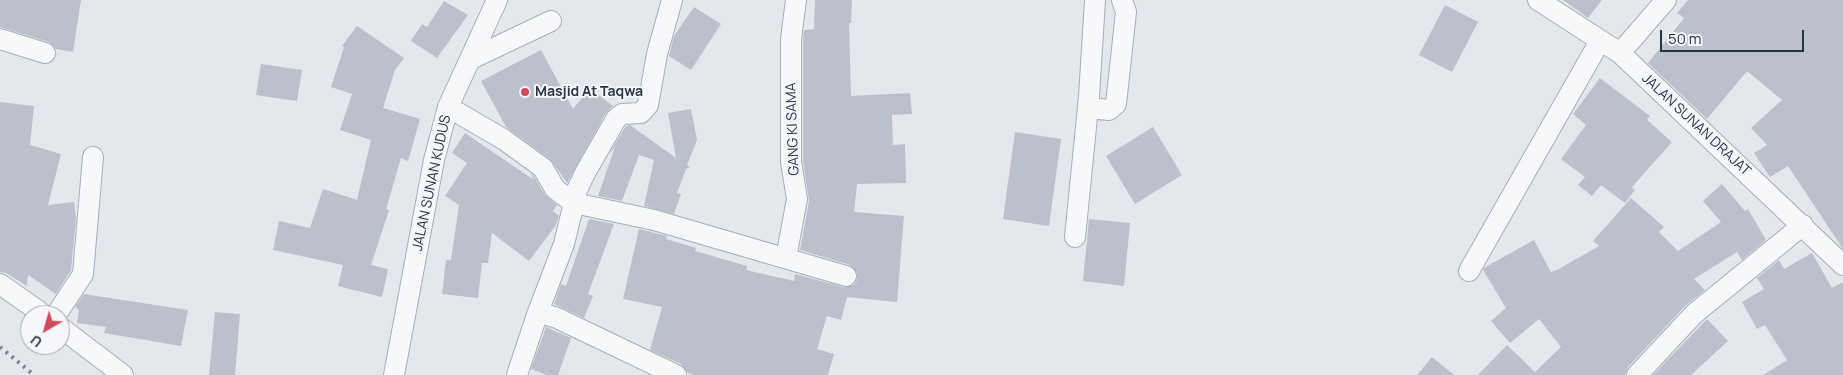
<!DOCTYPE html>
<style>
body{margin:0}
#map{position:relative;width:1843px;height:375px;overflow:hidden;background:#e4e7ec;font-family:Manrope,sans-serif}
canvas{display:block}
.north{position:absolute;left:20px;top:305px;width:50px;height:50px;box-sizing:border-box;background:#f4f6f9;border:1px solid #a4a8b1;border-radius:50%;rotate:218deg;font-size:14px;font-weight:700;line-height:20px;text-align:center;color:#2b3445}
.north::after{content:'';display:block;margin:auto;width:18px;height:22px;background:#d1495b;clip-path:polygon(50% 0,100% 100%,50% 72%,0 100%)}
.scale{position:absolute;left:1660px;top:30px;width:144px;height:22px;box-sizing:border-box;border:2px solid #2b3445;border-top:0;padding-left:6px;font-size:15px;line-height:18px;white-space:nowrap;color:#2b3445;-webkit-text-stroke:4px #f4f6f9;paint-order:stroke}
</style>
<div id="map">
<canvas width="1843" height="375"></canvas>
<div class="north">U</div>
<div class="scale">50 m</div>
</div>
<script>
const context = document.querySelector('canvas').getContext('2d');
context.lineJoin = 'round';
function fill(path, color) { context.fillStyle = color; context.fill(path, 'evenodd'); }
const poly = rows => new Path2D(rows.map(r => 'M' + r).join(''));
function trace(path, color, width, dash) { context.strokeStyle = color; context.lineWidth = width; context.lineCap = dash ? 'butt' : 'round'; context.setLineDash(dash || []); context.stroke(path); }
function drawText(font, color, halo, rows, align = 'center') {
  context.font = font + ' Manrope,sans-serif'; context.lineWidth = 4; context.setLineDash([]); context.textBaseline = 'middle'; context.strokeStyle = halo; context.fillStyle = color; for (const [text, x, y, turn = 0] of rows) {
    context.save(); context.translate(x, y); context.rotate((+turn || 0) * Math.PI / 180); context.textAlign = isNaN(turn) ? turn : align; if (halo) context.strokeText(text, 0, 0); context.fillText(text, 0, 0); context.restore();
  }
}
const building = poly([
 [0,0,81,0,73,52,56,49,49,42,0,27],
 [815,0,852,0,851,23,849,23,851,96,910,93,912,114,892,115,893,145,905,144,906,183,857,184,854,212,904,216,897,302,847,297,841,320,827,316,817,349,834,354,828,375,694,375,688,373,681,364,650,350,662,307,623,299,639,229,667,236,666,239,696,248,695,251,747,266,746,270,794,281,795,274,843,287,854,285,857,280,857,273,850,265,800,250,809,201,803,161,803,40,804,30,814,29],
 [1563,0,1602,0,1588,18],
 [1688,0,1843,0,1843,249,1788,166,1770,177,1754,153,1767,145,1751,128,1782,100,1747,71,1707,119,1648,63,1684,18,1677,13],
 [444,1,468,15,437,58,411,41,422,24,427,27],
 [1445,5,1478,22,1452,72,1419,55],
 [694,7,721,24,691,70,669,56,674,36],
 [357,26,404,58,395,70,383,108,420,119,408,161,401,158,386,209,389,210,371,265,388,269,382,297,338,286,343,265,273,250,279,221,310,228,323,189,357,200,371,140,340,130,352,94,331,87,344,47,342,46],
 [541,50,573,109,590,88,613,106,606,113,567,183,550,159,506,127,481,81],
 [261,64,302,70,297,101,256,95],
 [1600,78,1650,116,1647,120,1672,142,1632,187,1635,190,1625,203,1601,185,1592,196,1578,185,1585,177,1561,159,1586,125,1573,114],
 [0,102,34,106,30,145,61,154,48,205,74,202,76,218,71,270,56,294,28,275,27,286,6,273,0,272],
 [691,109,697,140,687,165,690,167,686,169,677,193,681,194,674,214,644,206,654,160,639,155,622,201,598,196,615,147,609,154,625,127,630,125,676,158,668,113],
 [1153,127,1182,175,1135,204,1106,156],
 [1015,132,1061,139,1049,226,1003,219],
 [465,133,534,180,531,174,534,176,545,195,557,205,553,211,559,216,556,225,529,261,492,233,488,263,482,263,478,298,442,294,446,260,451,260,459,205,445,196,467,163,452,153],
 [1722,184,1745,211,1748,209,1766,240,1742,260,1737,252,1694,279,1705,290,1685,306,1628,367,1625,375,1478,375,1507,345,1535,372,1561,347,1539,319,1510,343,1491,321,1506,308,1483,270,1484,268,1534,240,1551,272,1559,269,1599,246,1593,241,1631,198,1664,227,1659,232,1678,251,1721,222,1703,201],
 [589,219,614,224,588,294,593,296,584,318,554,304,561,284,566,286],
 [1089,219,1130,223,1124,286,1083,281],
 [1812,253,1832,288,1843,282,1843,375,1763,375,1787,360,1765,325,1757,329,1742,302,1764,289,1757,278,1779,260,1784,269],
 [84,294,188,310,181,346,104,333,106,327,77,323,79,310,75,307],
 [215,312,240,314,235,375,209,375],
 [1707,319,1728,341,1691,375,1653,375],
 [546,327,571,338,558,375,547,375,531,369],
 [1432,357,1454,375,1417,375]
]);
const minor = poly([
 [1538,0,1620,53,1843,265],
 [0,39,45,53],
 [1620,53,1666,0],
 [473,58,551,21],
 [448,107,503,139,543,168,555,189,574,203,654,220,846,276],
 [1088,108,1109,110,1116,104,1126,12,1122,0],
 [1075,237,1089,97,1095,0],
 [786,258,797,199,791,162,791,39,796,0],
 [1469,271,1600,41],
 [0,284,44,315],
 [538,312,564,244,577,190,585,173,616,119,622,114,641,113,648,105,657,54,672,0],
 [56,315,83,274,93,157],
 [60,327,123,375],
 [394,375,434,160,448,107,497,0],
 [517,375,538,312,557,318,676,375],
 [1637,375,1694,314,1803,225]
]);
const rail = poly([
 [0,347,34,375]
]);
const markers = [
 [525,92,5,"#d1495b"]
];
const poiNames = [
 ["Masjid At Taqwa",535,92]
];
const streetNames = [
 ["JALAN SUNAN DRAJAT",1696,125,43],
 ["GANG KI SAMA",793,129,-92],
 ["JALAN SUNAN KUDUS",432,183,-78]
];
fill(building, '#bbc0ca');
trace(minor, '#a9aeb7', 22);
trace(minor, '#f7f8fa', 20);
trace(rail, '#7d8696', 4, [2.5, 5]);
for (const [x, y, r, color] of markers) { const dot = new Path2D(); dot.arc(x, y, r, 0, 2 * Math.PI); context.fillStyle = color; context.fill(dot); trace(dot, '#f4f6f9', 2); }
drawText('bold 14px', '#2b3445', '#f4f6f9', poiNames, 'left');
drawText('14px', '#2b3445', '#f4f6f9', streetNames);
</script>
